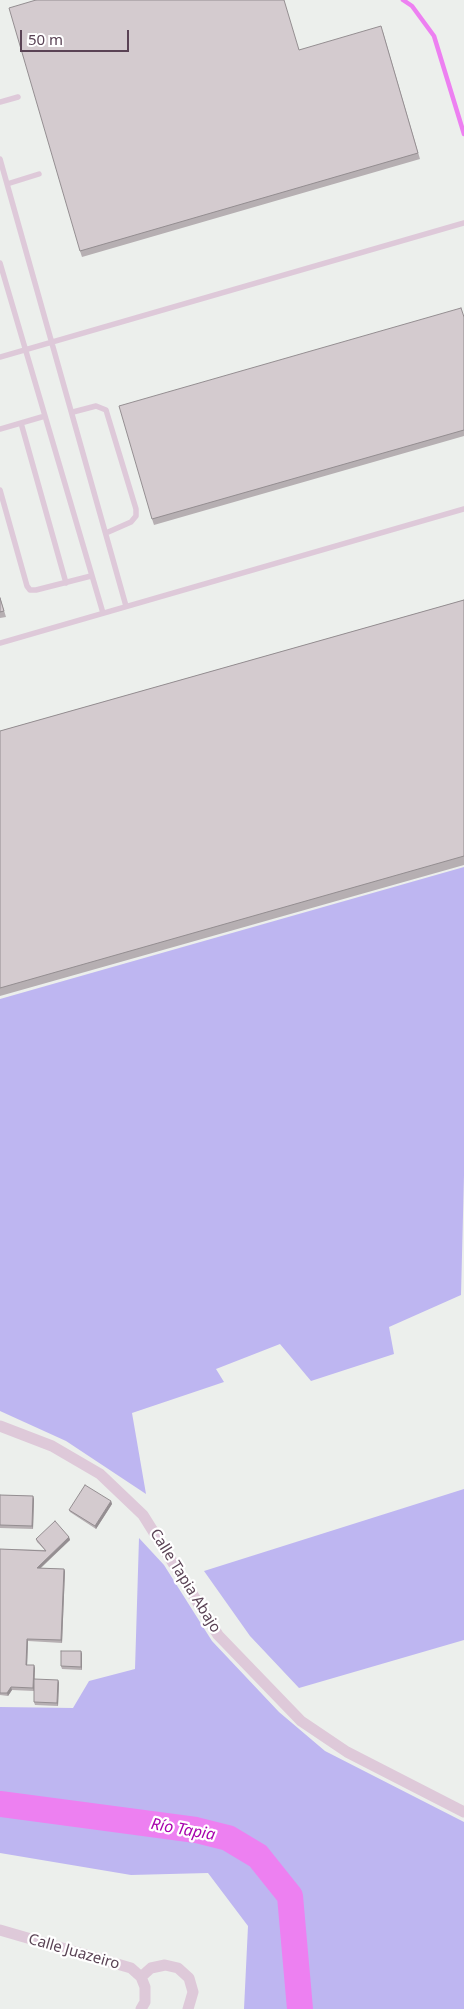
<!DOCTYPE html>
<meta charset="utf-8">
<style>
body{margin:0}
#map{position:relative;width:464px;height:2009px;overflow:hidden;background:#ecefec;font-family:"Noto Sans",sans-serif}
canvas{display:block}
.scale{position:absolute;left:20px;top:30px;width:109px;height:22px;box-sizing:border-box;border:2px solid #5a4355;border-top:0;padding-left:6px;font-size:15px;line-height:18px;white-space:nowrap;color:#5a4355;-webkit-text-stroke:4px #fff;paint-order:stroke}
</style>
<div id="map">
<canvas width="464" height="2009"></canvas>
<div class="scale">50 m</div>
</div>
<script>
const context = document.querySelector('canvas').getContext('2d');
context.lineJoin = 'round';
function fill(path, color) { context.fillStyle = color; context.fill(path, 'evenodd'); }
const poly = rows => new Path2D(rows.map(r => 'M' + r).join(''));
function trace(path, color, width, dash) { context.strokeStyle = color; context.lineWidth = width; context.lineCap = dash ? 'butt' : 'round'; context.setLineDash(dash || []); context.stroke(path); }
function drawText(font, color, halo, rows, align = 'center') {
  context.font = font + ' "Noto Sans",sans-serif'; context.lineWidth = 4.5; context.setLineDash([]); context.textBaseline = 'middle'; context.strokeStyle = halo; context.fillStyle = color; for (const [text, x, y, turn = 0] of rows) {
    context.save(); context.translate(x, y); context.rotate((+turn || 0) * Math.PI / 180); context.textAlign = isNaN(turn) ? turn : align; if (halo) context.strokeText(text, 0, 0); context.fillText(text, 0, 0); context.restore();
  }
}
const green = poly([
 [464,867,464,1175,461,1295,389,1327,394,1354,311,1381,280,1344,216,1369,224,1382,132,1413,146,1494,66,1441,0,1411,0,999],
 [464,1489,464,1640,299,1688,250,1636,204,1571],
 [139,1538,164,1565,212,1641,279,1712,325,1751,464,1822,464,2009,244,2009,248,1926,208,1873,131,1875,0,1853,0,1707,73,1708,89,1681,135,1669]
]);
const stream = poly([
 [403,0,412,6,434,36,464,134]
]);
const river = poly([
 [0,1804,196,1830,228,1838,258,1856,290,1896,300,2009]
]);
const lane = poly([
 [0,102,18,97],
 [0,159,126,606],
 [7,184,39,174],
 [0,263,103,613],
 [0,357,464,223],
 [73,412,96,406,106,410,136,509,136,516,131,522,106,533],
 [21,423,66,583],
 [0,429,45,416],
 [0,490,27,586,30,590,36,590,91,576],
 [0,643,464,509]
]);
const street = poly([
 [0,1426,52,1446,100,1474,143,1515,218,1635,301,1721,347,1752,464,1812],
 [0,1930,131,1968,141,1977,145,1987,145,2002,141,2009],
 [141,1977,151,1968,165,1965,178,1968,189,1978,193,1992,188,2009]
]);
const wall = poly([
 [383,32,420,159,82,257,80,251,299,50],
 [464,316,464,436,154,525,152,519],
 [0,597,6,617,0,618],
 [464,600,464,865,0,996,0,731],
 [0,1495,33,1496,34,1499,33,1529,0,1528],
 [111,1501,112,1504,96,1529,70,1512,69,1510],
 [69,1537,70,1540,41,1568,64,1569,65,1571,62,1643,28,1641,27,1665,34,1665,35,1668,34,1691,12,1690,8,1696,0,1695,0,1549,45,1550,37,1542,36,1539],
 [81,1651,82,1654,82,1670,62,1669,61,1666],
 [59,1682,58,1706,35,1705,34,1702]
]);
const shadedWall = poly([
 [33,1496,34,1499,33,1529,32,1526],
 [111,1501,112,1504,96,1529,95,1526],
 [69,1537,70,1540,38,1570,37,1568],
 [64,1569,65,1571,62,1643,61,1640],
 [27,1639,28,1641,27,1668,26,1665],
 [81,1651,82,1654,82,1670,81,1667],
 [34,1665,35,1668,34,1691,33,1688],
 [58,1680,59,1682,58,1706,57,1703],
 [11,1687,12,1690,8,1696,7,1693]
]);
const building = poly([
 [36,0,284,0,299,50,381,26,418,153,80,251,9,8,36,0],
 [461,308,464,317,464,430,152,519,119,406,461,308],
 [0,598,4,611,0,612,0,598],
 [464,600,464,856,0,988,0,731,464,600],
 [85,1485,111,1501,95,1526,69,1510,85,1485],
 [0,1495,33,1496,32,1526,0,1525,0,1495],
 [55,1521,69,1537,37,1568,64,1569,61,1640,27,1639,26,1665,34,1665,33,1688,11,1687,7,1693,0,1693,0,1549,46,1551,36,1539,55,1521],
 [61,1651,81,1651,81,1667,61,1666,61,1651],
 [34,1679,58,1680,57,1703,34,1702,34,1679]
]);
const streetNames = [
 ["Calle Tapia Abajo",185,1581,58],
 ["Calle Juazeiro",74,1952,16]
];
const waterNames = [
 ["Río Tapia",183,1830,10]
];
fill(green, '#beb6f1');
trace(stream, '#ed80f1', 4.5);
trace(river, '#ed80f1', 26);
trace(lane, '#dec9d9', 5.5);
trace(street, '#dec9d9', 11);
fill(wall, '#b6afb2');
fill(shadedWall, '#948e91');
fill(building, '#d4cbcf');
trace(building, '#948e91', 1);
drawText('15px', '#5a4355', '#fff', streetNames);
drawText('italic 16px', '#a803ad', '#fff', waterNames);
</script>
